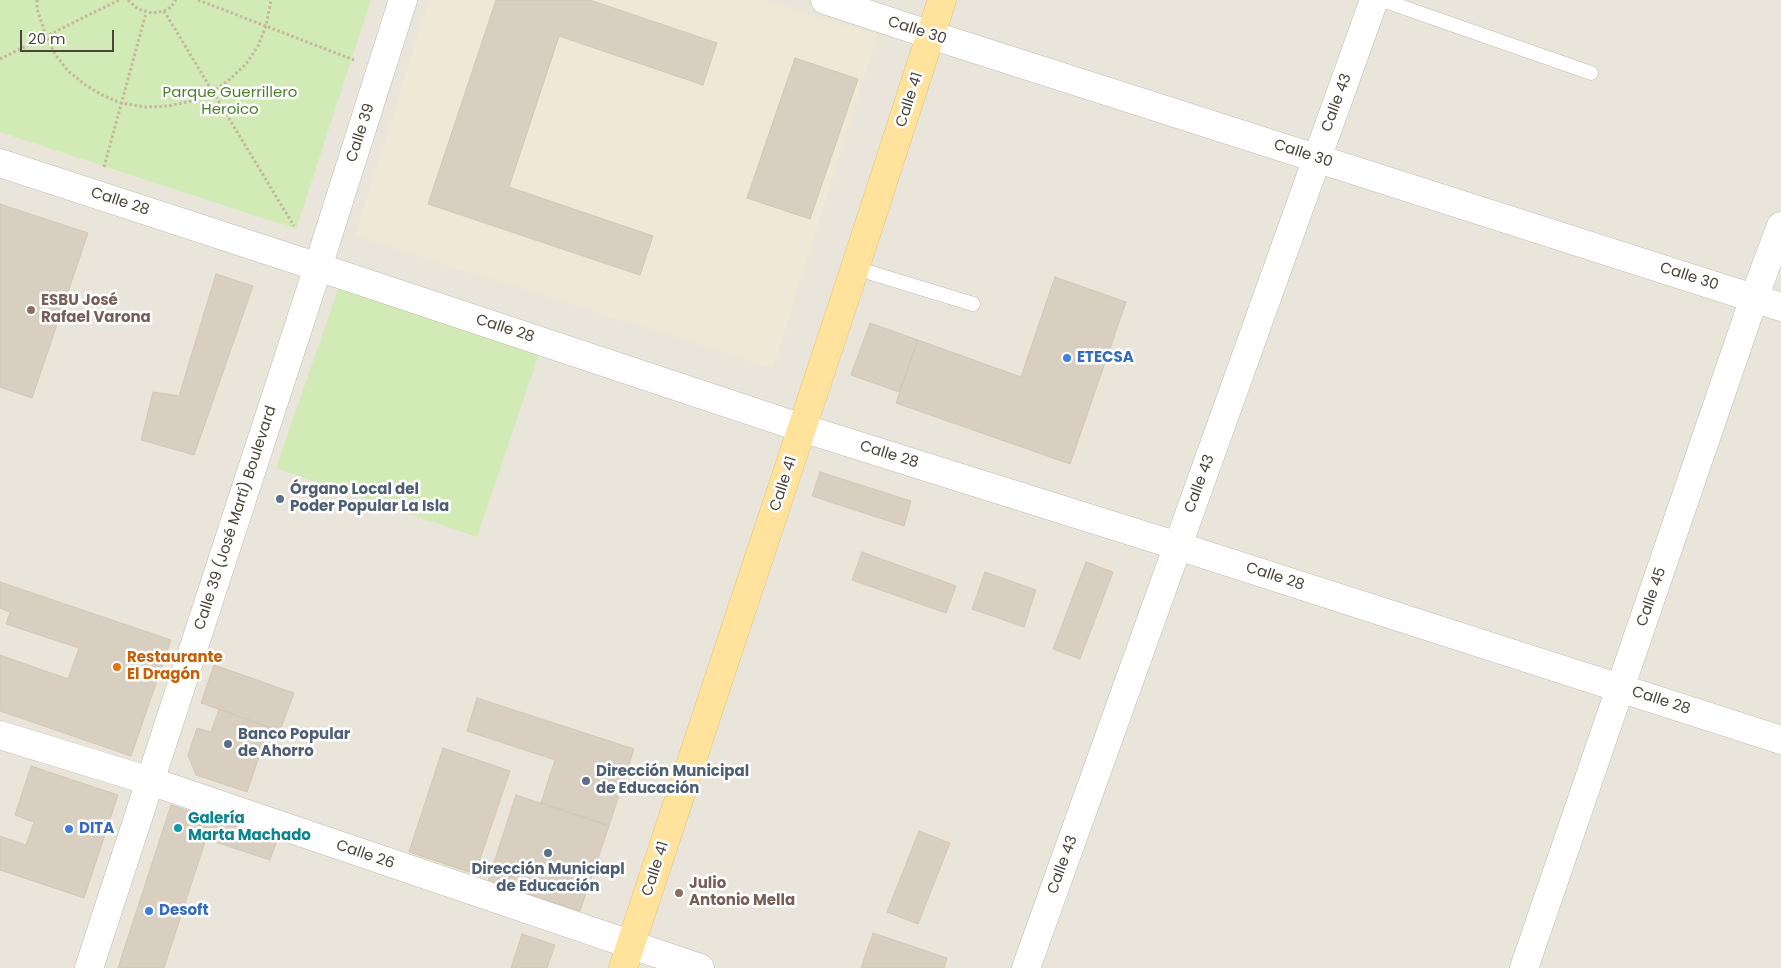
<!DOCTYPE html>
<meta charset="utf-8">
<style>
body{margin:0}
#map{position:relative;width:1781px;height:968px;overflow:hidden;background:#f6f3ec;font-family:Poppins,sans-serif}
canvas{display:block}
.scale{position:absolute;left:20px;top:30px;width:94px;height:22px;box-sizing:border-box;border:2px solid #4b4439;border-top:0;padding-left:6px;font-size:15px;line-height:18px;white-space:nowrap;color:#4b4439;-webkit-text-stroke:4px #fff;paint-order:stroke}
</style>
<div id="map">
<canvas width="1781" height="968"></canvas>
<div class="scale">20 m</div>
</div>
<script>
const context = document.querySelector('canvas').getContext('2d');
context.lineJoin = 'round';
function fill(path, color) { context.fillStyle = color; context.fill(path, 'evenodd'); }
const poly = rows => new Path2D(rows.map(r => 'M' + r).join(''));
function trace(path, color, width, dash) { context.strokeStyle = color; context.lineWidth = width; context.lineCap = dash ? 'butt' : 'round'; context.setLineDash(dash || []); context.stroke(path); }
function drawText(font, color, halo, rows, align = 'center') {
  context.font = font + ' Poppins,sans-serif'; context.lineWidth = 5; context.setLineDash([]); context.textBaseline = 'middle'; context.strokeStyle = halo; context.fillStyle = color; for (const [text, x, y, turn = 0] of rows) {
    context.save(); context.translate(x, y); context.rotate((+turn || 0) * Math.PI / 180); context.textAlign = isNaN(turn) ? turn : align; if (halo) context.strokeText(text, 0, 0); context.fillText(text, 0, 0); context.restore();
  }
}
const residential = poly([
 [0,0,1781,0,1781,968,0,968]
]);
const education = poly([
 [429,0,765,0,877,35,773,368,355,236]
]);
const green = poly([
 [0,0,371,0,296,229,0,132],
 [343,275,540,351,477,537,276,468]
]);
const building = poly([
 [496,0,590,0,717,43,703,85,559,36,509,187,653,236,640,275,428,204,496,0],
 [795,58,858,79,810,219,747,198,795,58],
 [0,204,88,233,32,398,0,387,0,204],
 [216,274,253,286,194,455,141,440,153,392,179,396,216,274],
 [1055,277,1126,302,1070,464,896,403,918,340,1021,377,1055,277],
 [870,323,918,340,899,392,851,375,870,323],
 [820,472,911,501,904,526,812,496,820,472],
 [862,552,956,586,946,613,852,580,862,552],
 [1086,562,1113,572,1080,659,1053,649,1086,562],
 [985,572,1036,590,1024,627,972,609,985,572],
 [0,582,171,640,131,756,0,711,0,655,68,679,79,648,6,624,10,612,0,608,0,582],
 [214,665,294,693,280,731,201,703,214,665],
 [477,698,634,749,609,826,541,803,555,760,467,731,477,698],
 [219,709,269,727,247,792,196,775,188,755,197,728,211,732,219,709],
 [443,748,510,771,475,874,409,852,443,748],
 [31,766,118,795,84,898,0,870,0,836,26,845,34,822,15,815,31,766],
 [516,795,609,826,580,911,488,881,516,795],
 [171,805,277,840,270,860,206,839,164,968,118,968,171,805],
 [919,831,950,843,918,924,887,912,919,831],
 [873,933,947,958,944,968,861,968,873,933],
 [522,934,555,945,547,968,511,968,522,934]
]);
const path = poly([
 [37,0,37,9,46,36,55,54,68,71,84,84,102,95,121,103,145,107,168,106,191,101,213,92,230,79,246,64,258,46,266,26,271,0],
 [128,0,138,9,152,13,164,11,171,7,176,0],
 [198,0,354,60],
 [164,11,294,226],
 [0,59,119,0],
 [104,167,146,13]
]);
const lane = poly([
 [1382,0,1591,73],
 [855,268,973,304]
]);
const street = poly([
 [825,0,931,35,1781,307],
 [0,163,318,267,802,428,1178,546,1781,740],
 [0,735,150,781,700,968],
 [89,968,318,267,403,0],
 [1026,968,1374,0],
 [1524,968,1754,298,1781,226]
]);
const primary = poly([
 [623,968,855,268,942,0]
]);
const markers = [
 [31,310,5,"#8d6e63"],
 [1067,358,5,"#3f7fe0"],
 [280,499,5,"#5c6f8a"],
 [117,667,5,"#e8710a"],
 [228,744,5,"#5c6f8a"],
 [586,781,5,"#5c6f8a"],
 [178,828,5,"#0f9aa8"],
 [69,829,5,"#3f7fe0"],
 [548,853,5,"#5c6f8a"],
 [679,893,5,"#8d6e63"],
 [149,911,5,"#3f7fe0"]
];
const streetNames = [
 ["Calle 30",917,31,18],
 ["Calle 41",910,100,-72],
 ["Calle 43",1337,103,-70],
 ["Calle 39",361,133,-72],
 ["Calle 30",1303,154,18],
 ["Calle 28",120,202,18],
 ["Calle 30",1689,277,18],
 ["Calle 28",505,329,18],
 ["Calle 28",889,455,17],
 ["Calle 41",784,484,-72],
 ["Calle 43",1200,484,-70],
 ["Calle 39 (José Martí) Boulevard",236,518,-72],
 ["Calle 28",1275,577,18],
 ["Calle 45",1652,597,-71],
 ["Calle 28",1661,701,18],
 ["Calle 26",365,855,19],
 ["Calle 43",1063,865,-70],
 ["Calle 41",656,869,-72]
];
const parkNames = [
 ["Parque Guerrillero",230,93],
 ["Heroico",230,110]
];
const educationNames = [
 ["ESBU José",41,301],
 ["Rafael Varona",41,318],
 ["Julio",689,884],
 ["Antonio Mella",689,901]
];
const shopNames = [
 ["ETECSA",1077,358],
 ["DITA",79,829],
 ["Desoft",159,911]
];
const serviceNames = [
 ["Órgano Local del",290,490],
 ["Poder Popular La Isla",290,507],
 ["Banco Popular",238,735],
 ["de Ahorro",238,752],
 ["Dirección Municipal",596,772],
 ["de Educación",596,789],
 ["Dirección Municiapl",548,870,"center"],
 ["de Educación",548,887,"center"]
];
const foodNames = [
 ["Restaurante",127,658],
 ["El Dragón",127,675]
];
const cultureNames = [
 ["Galería",188,819],
 ["Marta Machado",188,836]
];
fill(residential, '#eae5da');
fill(education, '#efe8d6');
fill(green, '#d2eab5');
fill(building, '#d8cfc1');
trace(building, '#d3c7b4', 1);
trace(lane, '#c2bbae', 15);
trace(street, '#c2bbae', 29);
trace(primary, '#e6c16a', 29);
trace(path, '#c4b79f', 3, [2.5, 2.5]);
trace(lane, '#fff', 14);
trace(street, '#fff', 28);
trace(primary, '#ffe39c', 28);
for (const [x, y, r, color] of markers) { const dot = new Path2D(); dot.arc(x, y, r, 0, 2 * Math.PI); context.fillStyle = color; context.fill(dot); trace(dot, '#fff', 2); }
drawText('15px', '#4b4439', '#fff', streetNames);
drawText('15px', '#4a7f2a', '#fff', parkNames);
drawText('bold 15px', '#785e54', '#fff', educationNames, 'left');
drawText('bold 15px', '#366cbe', '#fff', shopNames, 'left');
drawText('bold 15px', '#4e5e75', '#fff', serviceNames, 'left');
drawText('bold 15px', '#c56008', '#fff', foodNames, 'left');
drawText('bold 15px', '#0d838f', '#fff', cultureNames, 'left');
</script>
